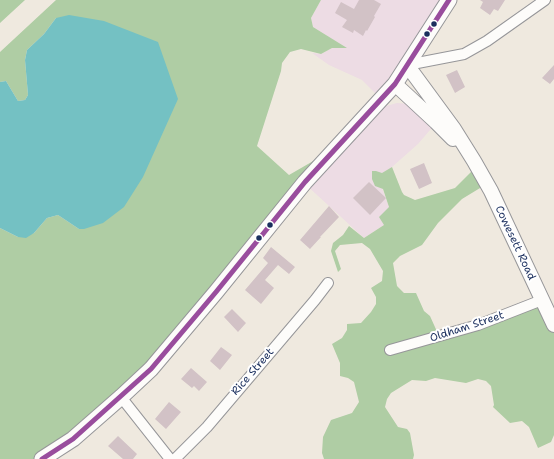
<!DOCTYPE html>
<style>
body{margin:0}
canvas{display:block;background:#efe9df}
</style>
<canvas width="554" height="459"></canvas>
<script>
const context = document.querySelector('canvas').getContext('2d');
context.lineJoin = 'round';
function fill(path, color) { context.fillStyle = color; context.fill(path, 'evenodd'); }
const poly = rows => new Path2D(rows.map(r => 'M' + r).join(''));
function trace(path, color, width, dash) { context.strokeStyle = color; context.lineWidth = width; context.lineCap = dash ? 'butt' : 'round'; context.setLineDash(dash || []); context.stroke(path); }
function drawText(font, color, halo, rows, align = 'center') {
  context.font = font + ' "Shantell Sans",sans-serif'; context.lineWidth = 4; context.setLineDash([]); context.textBaseline = 'middle'; context.strokeStyle = halo; context.fillStyle = color; for (const [text, x, y, turn = 0] of rows) {
    context.save(); context.translate(x, y); context.rotate((+turn || 0) * Math.PI / 180); context.textAlign = isNaN(turn) ? turn : align; if (halo) context.strokeText(text, 0, 0); context.fillText(text, 0, 0); context.restore();
  }
}
const built = poly([
 [321,0,448,0,381,99,362,80,329,65,312,53,321,54,332,48,346,48,313,27,311,18],
 [397,103,411,104,436,123,418,144,392,167,382,174,376,171,389,207,384,225,364,238,305,184,375,109]
]);
const forest = poly([
 [0,0,25,0,0,23],
 [56,0,321,0,311,18,313,27,347,48,332,48,321,54,301,49,290,52,282,63,281,71,257,146,289,175,334,149,144,374,44,459,0,459,0,228,18,237,34,233,47,218,58,215,79,229,56,18,44,34,27,50,25,60,28,95,25,100,18,101,6,81,0,82,0,52],
 [392,167,402,192,404,195,415,200,455,188,473,170,485,185,462,199,438,223,422,245,400,256,393,263,397,286,404,293,416,293,424,311,430,316,439,336,540,303,554,328,554,435,551,442,538,448,529,427,522,421,510,423,493,407,494,405,491,386,486,381,478,379,466,383,435,378,426,381,412,380,391,393,387,399,385,407,398,427,407,429,410,433,414,455,413,459,324,459,322,453,323,437,331,420,352,413,359,402,354,382,348,378,340,376,340,363,332,344,342,338,347,330,347,324,361,323,371,312,376,304,376,297,371,288,382,281,383,271,370,249,362,243,340,245,335,251,341,269,338,272,331,251,333,243,343,235,349,226,364,238,384,225,379,217,389,207,383,189,375,186,372,179,372,171,376,171,382,173]
]);
const water = poly([
 [69,15,104,21,158,42,178,99,143,177,124,207,103,223,84,229,79,229,58,215,47,218,34,233,26,238,18,237,0,228,0,82,6,81,18,101,25,100,28,95,25,60,27,50,44,34,56,18]
]);
const building = poly([
 [359,0,374,0,381,4,374,16,375,17,367,31,366,30,363,36,354,30,353,33,342,27,347,20,335,13,341,2,354,9],
 [480,0,505,0,498,11,494,9,490,15,480,8,483,2],
 [554,65,554,79,550,84,542,78],
 [457,70,465,87,455,93,446,75],
 [424,163,432,183,419,189,410,169],
 [369,182,386,198,370,215,353,198],
 [329,206,339,217,320,237,321,237,310,249,300,240],
 [271,247,295,267,289,274,278,265,265,280,274,288,261,304,245,290,268,263,263,258],
 [232,309,246,323,238,332,224,317],
 [221,347,232,355,220,370,210,361],
 [191,368,207,382,199,391,194,386,192,388,181,379],
 [169,402,181,412,166,429,155,419],
 [118,436,137,454,133,459,123,459,108,446]
]);
const street = poly([
 [407,65,464,54,487,41,545,0],
 [390,350,478,325,542,300],
 [121,397,170,459],
 [175,459,207,427,315,300,328,283]
]);
const secondary = poly([
 [407,65,454,129,474,161,491,191,554,325],
 [395,84,436,122,453,139]
]);
const primary = poly([
 [42,459,73,439,121,397,151,369,216,292,305,182,395,84,449,0]
]);
const bus1 = poly([
 [42,459,73,439,151,369,216,292,305,182,395,84,449,0]
]);
const markers = [
 [434,24,3.5,"#1b2f5e"],
 [427,34,3.5,"#1b2f5e"],
 [270,225,3.5,"#1b2f5e"],
 [259,238,3.5,"#1b2f5e"]
];
const streetNames = [
 ["Cowesett Road",515,243,65],
 ["Oldham Street",467,327,-18],
 ["Rice Street",253,372,-49]
];
fill(built, '#eddce4');
fill(forest, '#afcda4');
fill(water, '#74c1c3');
fill(building, '#d2c2c6');
trace(street, '#969699', 12);
trace(secondary, '#969699', 16);
trace(primary, '#969699', 17);
trace(street, '#fdfcfa', 10);
trace(secondary, '#fdfcfa', 14);
trace(primary, '#fdfcfa', 15);
trace(bus1, '#994d9d', 5);
for (const [x, y, r, color] of markers) { const dot = new Path2D(); dot.arc(x, y, r, 0, 2 * Math.PI); context.fillStyle = color; context.fill(dot); trace(dot, '#fff', 1.5); }
drawText('11px', '#1b2f5e', '#fff', streetNames);
</script>
